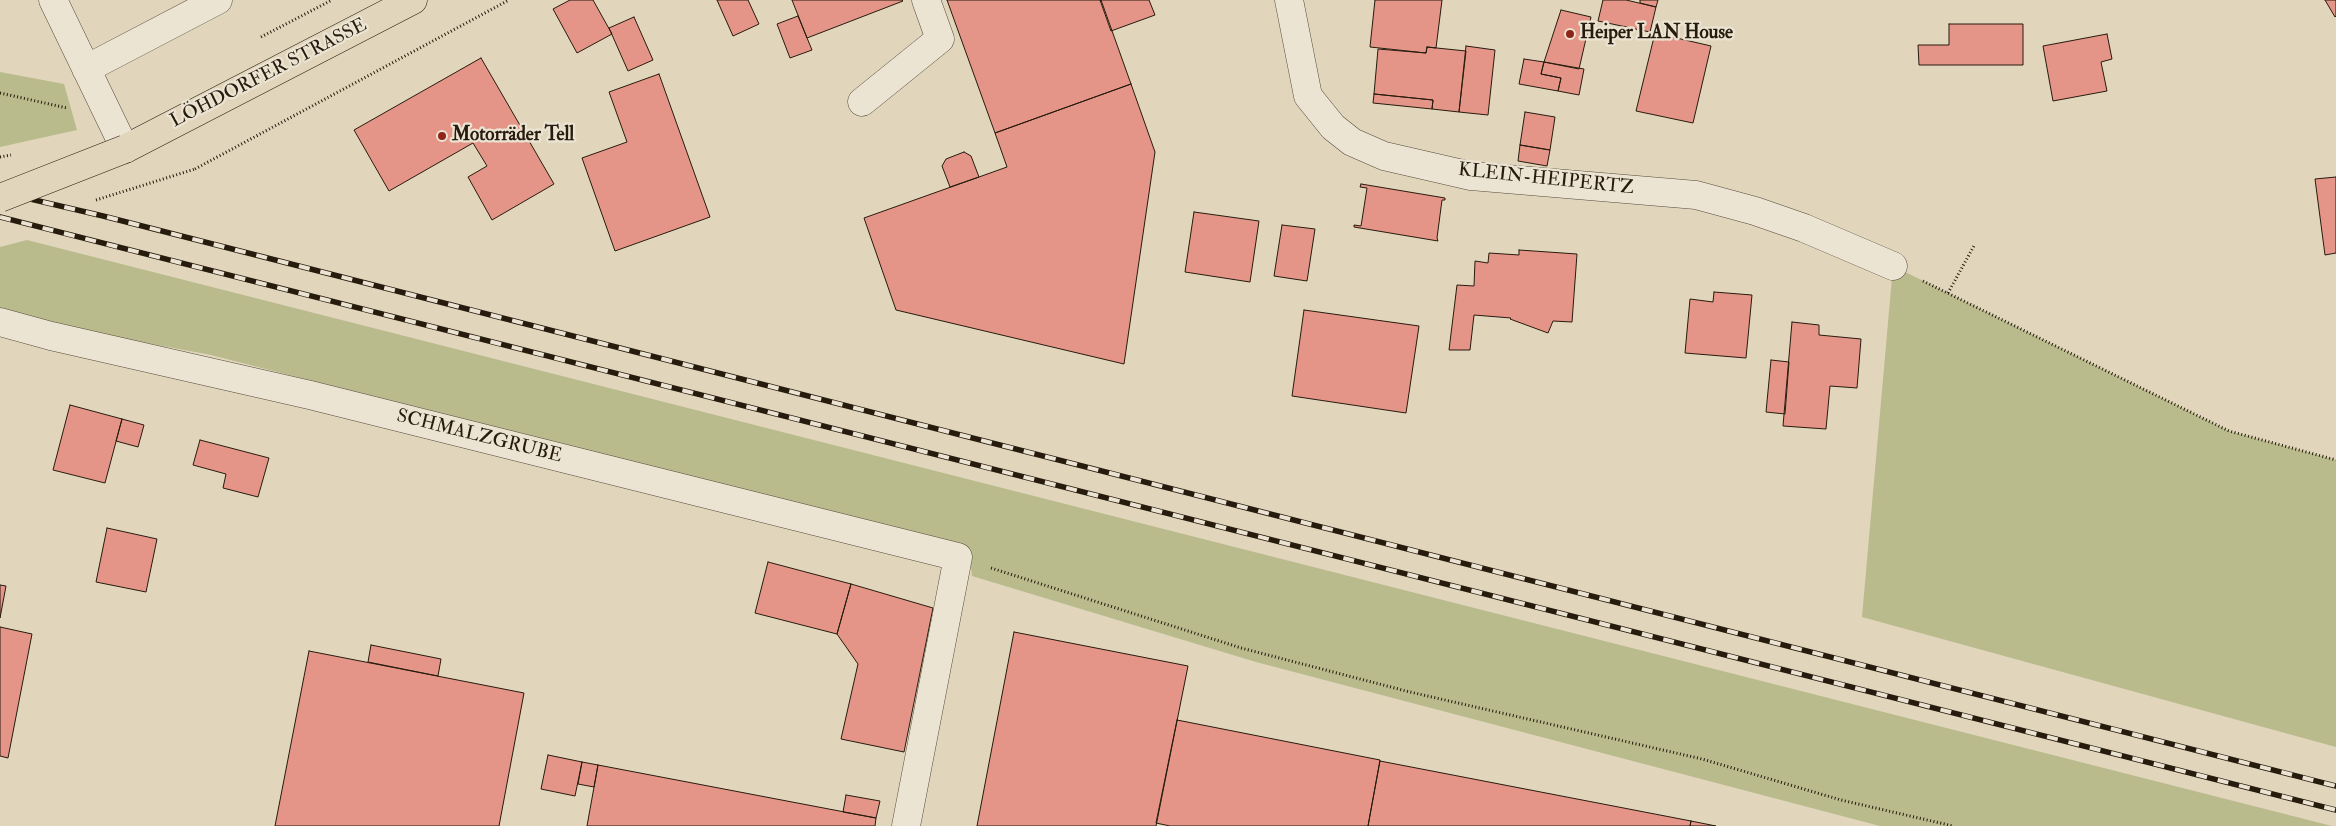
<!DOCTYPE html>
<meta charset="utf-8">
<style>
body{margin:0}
canvas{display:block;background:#e1d5bc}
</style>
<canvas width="2336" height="826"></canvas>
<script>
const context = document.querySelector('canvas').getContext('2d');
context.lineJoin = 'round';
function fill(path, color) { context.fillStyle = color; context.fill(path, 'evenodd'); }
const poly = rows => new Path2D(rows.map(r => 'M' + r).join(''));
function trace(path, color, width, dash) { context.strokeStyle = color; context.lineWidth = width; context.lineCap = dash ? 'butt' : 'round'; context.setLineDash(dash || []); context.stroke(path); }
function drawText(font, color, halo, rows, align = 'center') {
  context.font = font + ' "IM FELL Double Pica",serif'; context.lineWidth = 4.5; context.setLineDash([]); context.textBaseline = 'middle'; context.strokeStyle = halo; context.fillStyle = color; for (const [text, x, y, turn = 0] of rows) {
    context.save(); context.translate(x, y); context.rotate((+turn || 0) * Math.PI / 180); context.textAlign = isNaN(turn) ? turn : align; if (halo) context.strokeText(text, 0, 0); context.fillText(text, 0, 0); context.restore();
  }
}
const green = poly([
 [0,72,64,84,77,130,0,147],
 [27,240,2332,826,1880,826,1256,662,972,576,969,549,211,355,50,325,0,310,0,247],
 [1893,266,2229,431,2336,460,2336,747,1862,617]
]);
const building = poly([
 [570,0,593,0,612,34,577,53,553,9,570,0],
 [717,0,748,0,759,24,733,36,717,0],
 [792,0,902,0,903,1,807,38,792,0],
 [947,0,1101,0,1131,84,995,133,947,0],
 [1100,0,1149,0,1155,15,1111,31,1100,0],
 [1375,0,1442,0,1436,48,1427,47,1426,53,1370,47,1375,0],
 [1603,0,1626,0,1656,7,1650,32,1598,21,1603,0],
 [1640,0,1658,0,1656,7,1640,3,1640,0],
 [2325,0,2336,0,2336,16,2335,17,2325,0],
 [1561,10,1591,17,1579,69,1544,62,1561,10],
 [798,16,812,50,790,58,777,24,798,16],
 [634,17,653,60,628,71,609,28,634,17],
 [1949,24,2023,24,2023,65,1919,65,1918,45,1949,45,1949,24],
 [1655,33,1711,46,1693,123,1636,111,1655,33],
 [2107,34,2112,59,2101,62,2107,91,2053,101,2043,46,2107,34],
 [1466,46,1495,50,1488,115,1459,112,1466,46],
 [1427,47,1466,51,1459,112,1432,109,1433,100,1374,94,1378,49,1426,53,1427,47],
 [481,58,554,184,492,220,468,177,487,166,473,143,389,191,354,130,481,58],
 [1524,59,1544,62,1541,74,1561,78,1558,91,1519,84,1524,59],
 [1544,62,1584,69,1579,95,1558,91,1561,78,1541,74,1544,62],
 [659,74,710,217,615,251,582,158,627,142,609,92,659,74],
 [1131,84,1155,152,1124,364,896,310,864,218,1007,167,995,133,1131,84],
 [1374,94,1433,100,1432,109,1373,103,1374,94],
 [1525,112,1555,117,1550,150,1520,145,1525,112],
 [1520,145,1550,150,1547,166,1518,161,1520,145],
 [964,152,971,156,979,177,950,187,942,166,946,159,964,152],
 [2336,177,2336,253,2325,255,2315,179,2336,177],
 [1361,184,1445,198,1445,200,1442,200,1437,238,1438,241,1354,227,1354,225,1361,226,1367,188,1360,187,1361,184],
 [1194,212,1259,221,1250,282,1185,272,1194,212],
 [1282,225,1315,229,1307,281,1274,276,1282,225],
 [1519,250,1577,254,1572,322,1553,321,1548,333,1510,319,1511,318,1474,315,1470,350,1449,350,1457,285,1474,286,1475,261,1488,263,1489,253,1519,255,1519,250],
 [1714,292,1752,295,1746,358,1685,353,1690,299,1713,302,1714,292],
 [1304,310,1419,326,1406,413,1292,396,1304,310],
 [1792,322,1819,325,1819,335,1861,339,1857,388,1830,386,1826,429,1783,426,1792,322],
 [1771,360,1789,362,1785,414,1766,412,1771,360],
 [70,405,122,419,105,483,53,470,70,405],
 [122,419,144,425,138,447,116,441,122,419],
 [200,440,269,458,258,497,223,488,226,474,193,465,200,440],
 [107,528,157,539,146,592,96,582,107,528],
 [768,562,851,584,837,634,755,613,768,562],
 [851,584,933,608,904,752,841,739,858,664,837,634,851,584],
 [0,585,6,586,0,618,0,585],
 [0,627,32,634,8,758,0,756,0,627],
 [1014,632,1188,666,1156,826,977,826,1014,632],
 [371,645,441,659,438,676,368,662,371,645],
 [309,651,524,693,499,826,275,826,309,651],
 [1177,720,1380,760,1368,826,1170,826,1156,823,1177,720],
 [548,755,582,762,575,796,541,789,548,755],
 [1380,761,1691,821,1690,826,1368,826,1380,761],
 [582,762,598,765,594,787,578,784,582,762],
 [598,765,876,818,875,826,587,826,598,765],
 [846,795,880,801,876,818,843,812,846,795],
 [1691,821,1716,826,1690,826,1691,821]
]);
const path = poly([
 [261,37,332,0],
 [0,93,67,108],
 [0,157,11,155],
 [195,169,509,0],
 [1923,281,2229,431,2336,460],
 [1948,293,1975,244],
 [991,568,1241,648,1410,692,1702,759,1841,800,1953,826]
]);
const minor = poly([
 [53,0,125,149],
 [1289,0,1308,96,1333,127,1352,142,1384,156,1471,176,1696,195,1755,211,1804,228,1893,266],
 [86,69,218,0],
 [862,102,940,39,926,0],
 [0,322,51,336,310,395,958,557,906,826]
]);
const major = poly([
 [125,149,413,0]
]);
const rail = poly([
 [0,192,103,216,2336,786],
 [0,217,2336,810]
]);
const pathBridge = poly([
 [96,200,195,169]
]);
const majorBridge = poly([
 [0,198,125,149]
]);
const markers = [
 [1570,34,5,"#8f2418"],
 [442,136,5,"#8f2418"]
];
const poiNames = [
 ["Heiper LAN House",1580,34],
 ["Motorräder Tell",452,136]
];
const streetNames = [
 ["LÖHDORFER STRASSE",269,74,-27],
 ["KLEIN-HEIPERTZ",1546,180,6],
 ["SCHMALZGRUBE",479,437,14]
];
fill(green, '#b9bb8c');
fill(building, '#e49587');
trace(building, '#271b0e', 1);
trace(minor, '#564a3a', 29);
trace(major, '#271b0e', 29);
trace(path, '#271b0e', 3, [1, 2.5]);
trace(minor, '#ece4d3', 28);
trace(major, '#e1d5bc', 28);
trace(rail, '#271b0e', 5.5);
trace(rail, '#ece4d3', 4, [11]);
trace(majorBridge, '#271b0e', 29, []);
trace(pathBridge, '#271b0e', 3, [1, 2.5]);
trace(majorBridge, '#e1d5bc', 28);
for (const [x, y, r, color] of markers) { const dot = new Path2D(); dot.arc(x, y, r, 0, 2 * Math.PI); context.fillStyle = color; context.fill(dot); trace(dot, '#ece4d3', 2); }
drawText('bold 19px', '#271b0e', '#ece4d3', poiNames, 'left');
drawText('19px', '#271b0e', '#ece4d3', streetNames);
</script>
